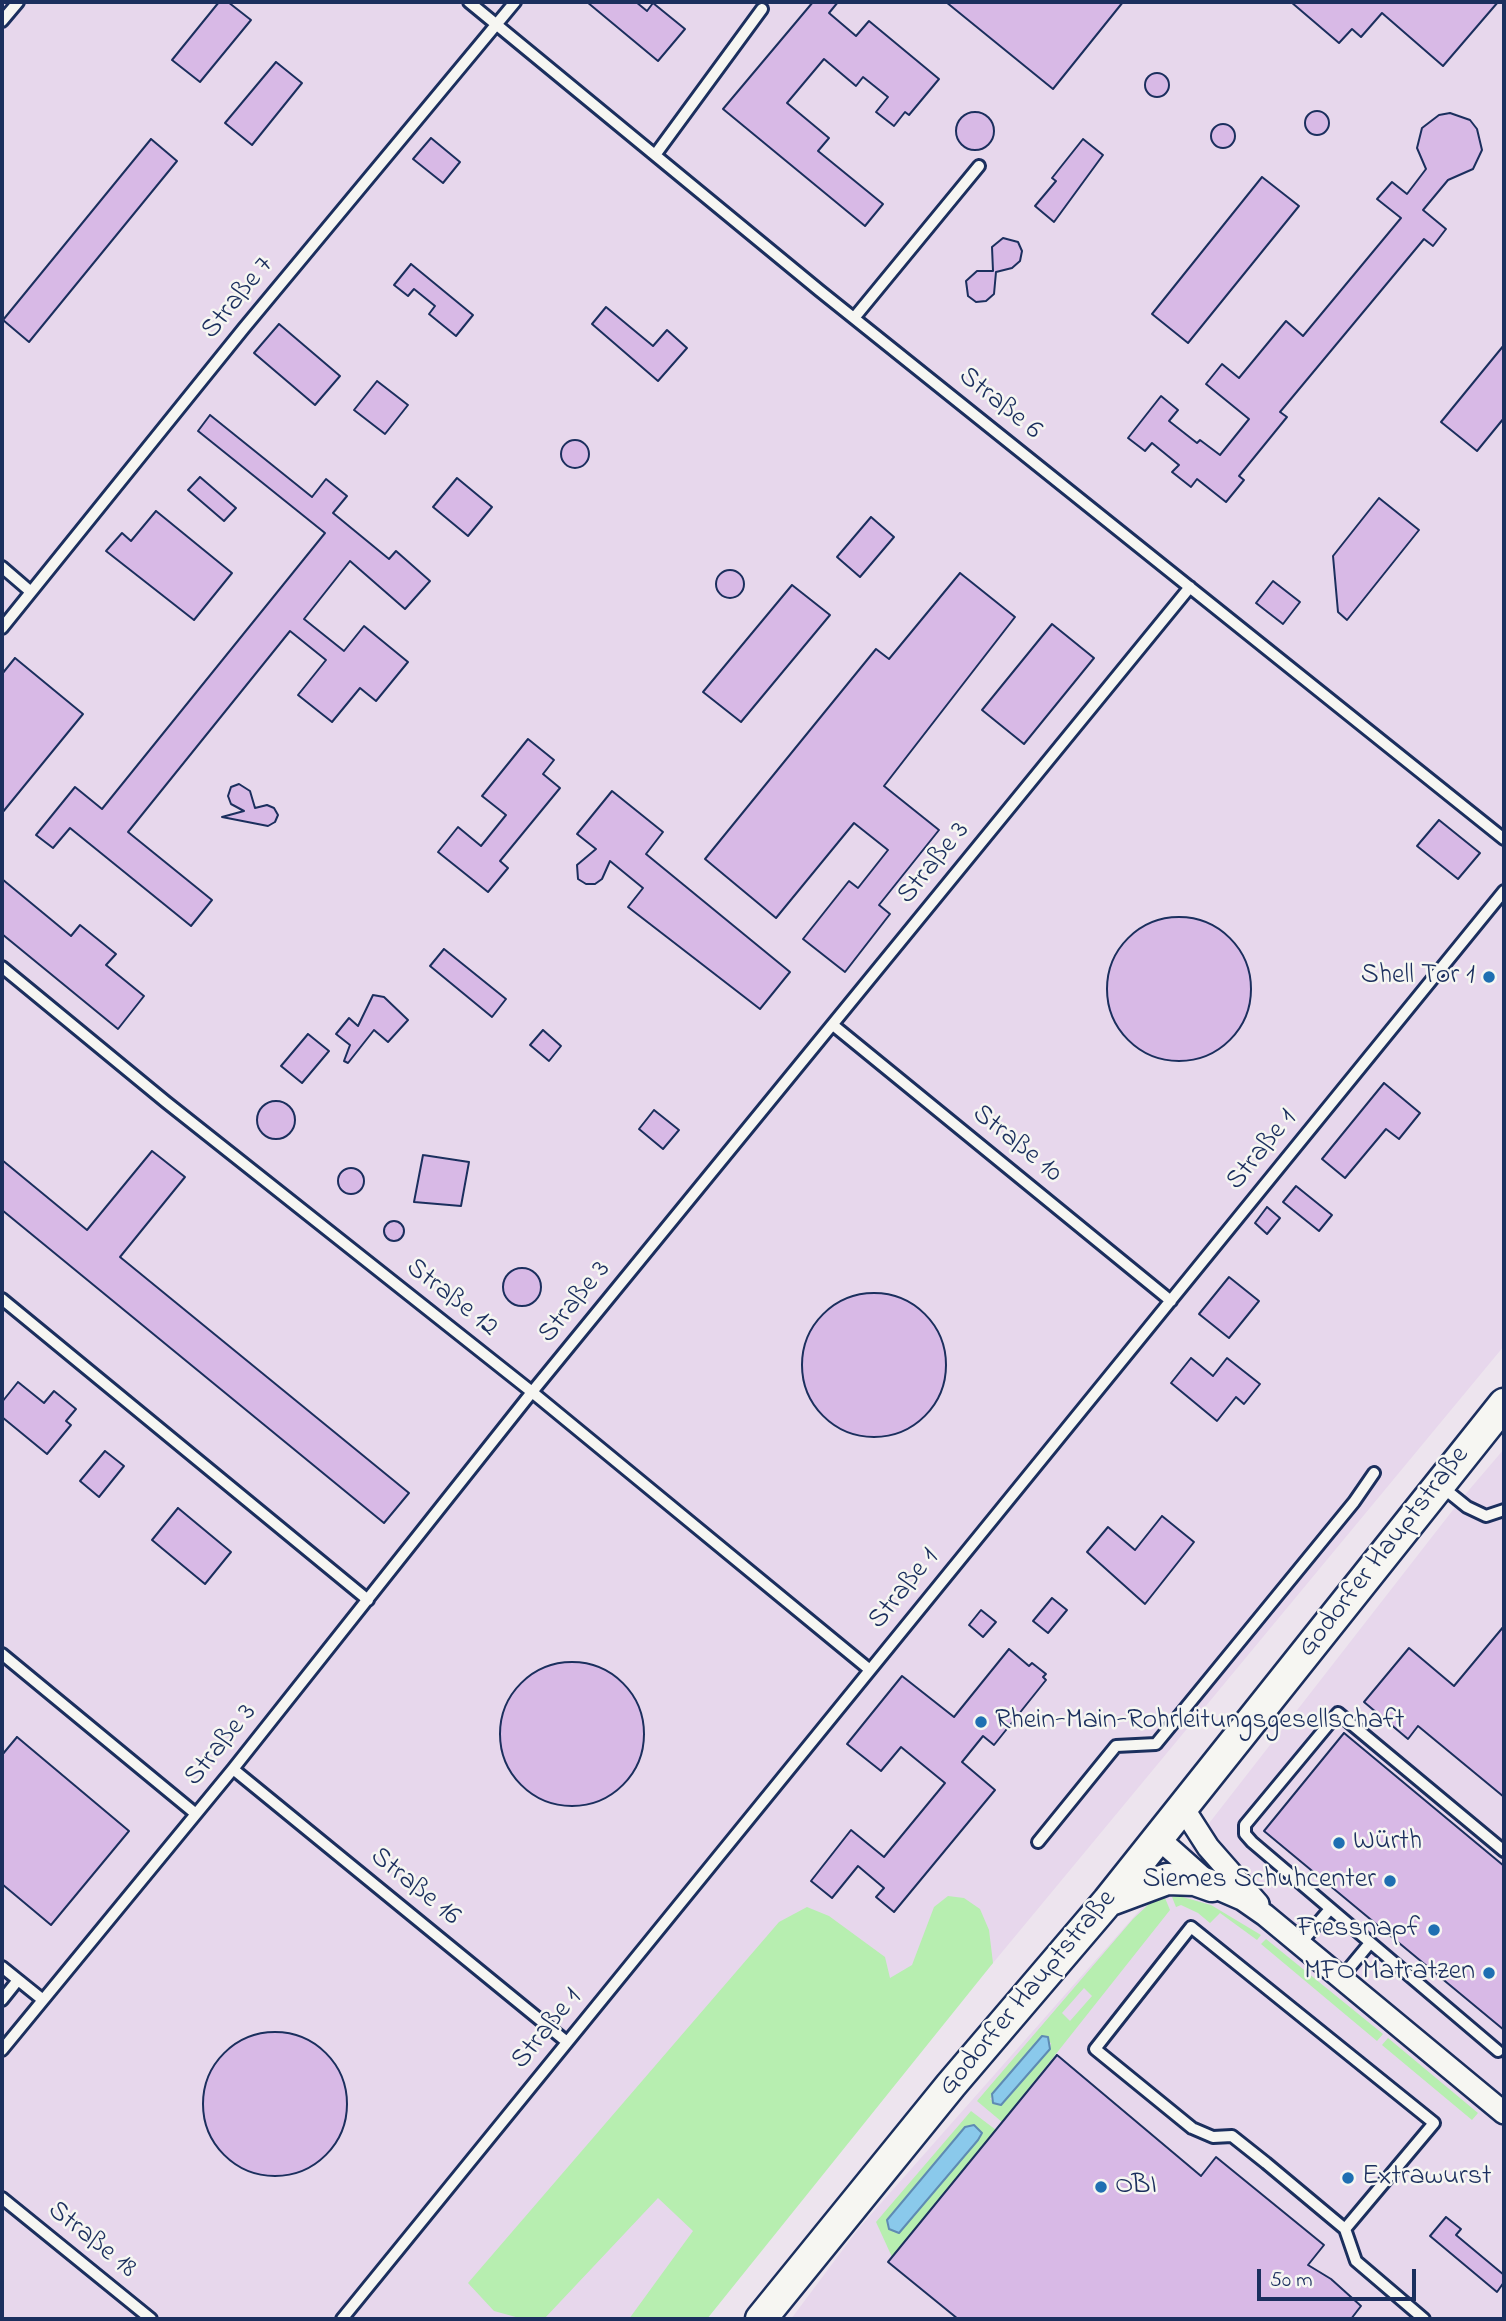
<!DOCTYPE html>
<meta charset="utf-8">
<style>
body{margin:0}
#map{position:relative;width:1506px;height:2321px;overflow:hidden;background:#ede4ee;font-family:"Indie Flower",sans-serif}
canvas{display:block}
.frame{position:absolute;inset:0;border:4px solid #1b2f5e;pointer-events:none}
.scale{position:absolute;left:1257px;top:2269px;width:159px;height:32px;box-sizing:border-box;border:4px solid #1b2f5e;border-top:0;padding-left:9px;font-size:21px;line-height:24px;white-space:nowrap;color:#1b2f5e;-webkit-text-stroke:5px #f6f6f2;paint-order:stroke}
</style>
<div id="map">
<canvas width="1506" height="2321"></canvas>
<div class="frame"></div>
<div class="scale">50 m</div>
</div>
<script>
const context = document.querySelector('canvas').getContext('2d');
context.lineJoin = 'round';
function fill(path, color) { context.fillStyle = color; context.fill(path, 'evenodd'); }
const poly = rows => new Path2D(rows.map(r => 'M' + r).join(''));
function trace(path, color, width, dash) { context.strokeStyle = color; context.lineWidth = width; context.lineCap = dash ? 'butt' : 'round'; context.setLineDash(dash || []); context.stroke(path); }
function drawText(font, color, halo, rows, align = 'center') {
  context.font = font + ' "Indie Flower",sans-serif'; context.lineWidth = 5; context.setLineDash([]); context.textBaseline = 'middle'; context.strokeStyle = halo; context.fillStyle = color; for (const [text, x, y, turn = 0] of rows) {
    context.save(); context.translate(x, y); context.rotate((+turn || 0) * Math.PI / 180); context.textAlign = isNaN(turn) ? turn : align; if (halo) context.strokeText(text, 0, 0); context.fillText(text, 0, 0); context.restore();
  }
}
const built = poly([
 [2,2,1504,2,1504,1346,993,1963,691,2319,2,2319],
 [1504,1449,1504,2319,791,2319,859,2228,1154,1894,1463,1497]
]);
const green = poly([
 [948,1896,964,1898,980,1909,989,1930,993,1963,707,2319,629,2319,693,2231,658,2198,544,2319,523,2319,494,2311,468,2283,779,1922,807,1907,829,1916,885,1957,890,1978,912,1965,934,1907],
 [1179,1896,1211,1905,1261,1935,1257,1940,1220,1913,1210,1923,1198,1913,1181,1905,1176,1907,1172,1897],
 [1165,1898,1170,1910,1002,2122,977,2101,1133,1919,1149,1904],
 [1084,1988,1092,1996,1070,2021,1062,2013],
 [1039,2039,1051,2043,1050,2049,1001,2105,990,2099],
 [1266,1939,1383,2034,1377,2041,1261,1944],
 [1388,2038,1478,2113,1472,2120,1382,2045],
 [971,2111,996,2130,892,2257,876,2222]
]);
const water = poly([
 [1042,2036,1048,2037,1050,2049,1001,2105,993,2103,992,2094,1042,2036],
 [974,2125,982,2133,978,2140,899,2233,889,2229,887,2220,965,2127,974,2125]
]);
const building = poly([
 [219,2,228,2,251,20,200,82,172,60,219,2],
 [587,2,636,2,647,11,653,3,685,29,658,61,587,2],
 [813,2,838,2,829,13,856,36,869,21,939,79,909,115,905,112,894,126,876,112,888,97,863,77,856,86,824,59,787,103,829,138,818,151,883,204,865,226,723,109,813,2],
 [946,2,1123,2,1053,89,946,2],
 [1291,2,1498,2,1443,66,1382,13,1361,37,1352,29,1339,43,1291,2],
 [276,62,302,83,252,145,225,123,276,62],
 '1145 85a12 12 0 1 1 24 0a12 12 0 1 1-24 0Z',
 '1305 123a12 12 0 1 1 24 0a12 12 0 1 1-24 0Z',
 '956 131a19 19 0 1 1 38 0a19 19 0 1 1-38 0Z',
 [1450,113,1470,120,1477,129,1482,150,1473,169,1448,180,1423,210,1446,229,1433,246,1424,239,1280,412,1287,417,1239,476,1244,480,1226,502,1197,479,1191,487,1172,472,1179,465,1152,443,1145,451,1128,438,1161,396,1178,410,1169,421,1197,443,1200,440,1220,455,1249,419,1206,384,1222,364,1239,378,1286,321,1303,336,1401,218,1377,199,1392,182,1407,194,1426,169,1417,148,1422,128,1439,115,1450,113],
 '1211 136a12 12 0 1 1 24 0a12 12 0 1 1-24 0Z',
 [431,138,460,162,443,183,413,159,431,138],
 [151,139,177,161,29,342,3,320,151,139],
 [1083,139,1103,155,1054,222,1035,206,1056,181,1052,178,1083,139],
 [1262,177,1299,206,1188,343,1152,314,1262,177],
 [1003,238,1018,242,1022,251,1020,261,1012,268,996,272,994,294,986,301,976,302,968,296,966,281,977,271,993,271,992,247,1003,238],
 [411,264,473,315,456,336,429,314,435,306,414,289,408,296,394,285,411,264],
 [606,307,653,346,667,330,687,348,658,381,592,324,606,307],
 [279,324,340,376,315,405,254,353,279,324],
 [1504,345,1504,418,1477,451,1441,422,1504,345],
 [377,381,408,405,385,434,354,410,377,381],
 [210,415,312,497,326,479,347,496,333,513,389,559,396,551,430,581,405,609,350,561,304,619,344,651,364,626,408,662,376,701,360,688,332,722,298,695,326,660,290,631,128,832,212,900,191,926,70,828,53,848,36,835,75,787,102,809,325,533,198,431,210,415],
 '561 454a14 14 0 1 1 28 0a14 14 0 1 1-28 0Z',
 [200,477,236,508,224,521,188,490,200,477],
 [457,478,492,507,468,536,433,507,457,478],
 [1379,498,1419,530,1347,620,1338,612,1333,556,1379,498],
 [156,511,232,573,194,620,106,551,122,533,131,541,156,511],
 [871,517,894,537,860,577,837,557,871,517],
 '716 584a14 14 0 1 1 28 0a14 14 0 1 1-28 0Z',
 [960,573,1015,617,884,786,939,830,879,905,890,914,845,972,803,939,849,881,858,888,888,850,854,823,776,918,705,859,876,649,889,659,960,573],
 [1273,581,1300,602,1283,624,1256,603,1273,581],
 [792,585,830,615,741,722,703,692,792,585],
 [1052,624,1094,658,1024,744,982,710,1052,624],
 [15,658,83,714,2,813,2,674,15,658],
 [528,739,554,760,543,774,560,788,500,861,508,868,488,892,438,852,458,827,481,846,506,815,482,796,528,739],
 [239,784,250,791,255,808,267,805,274,808,278,815,275,822,268,826,222,817,244,811,231,804,228,796,231,787,239,784],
 [612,791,663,832,646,854,790,972,760,1009,628,907,643,888,610,861,602,879,595,884,586,884,578,879,577,865,596,849,577,834,612,791],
 [1439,820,1480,853,1458,879,1417,846,1439,820],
 [2,879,71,936,80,925,116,954,106,965,144,996,118,1029,2,934,2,879],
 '1107 989a72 72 0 1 1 144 0a72 72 0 1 1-144 0Z',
 [444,949,506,999,492,1017,430,966,444,949],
 [373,995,384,997,408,1020,388,1042,374,1030,348,1063,344,1061,350,1045,336,1034,349,1018,358,1026,373,995],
 [543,1030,561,1046,549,1061,530,1045,543,1030],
 [308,1034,329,1051,302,1083,281,1066,308,1034],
 [1384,1083,1420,1113,1399,1139,1386,1129,1345,1178,1322,1159,1384,1083],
 '257 1120a19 19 0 1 1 38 0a19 19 0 1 1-38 0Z',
 [654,1110,679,1130,663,1149,639,1129,654,1110],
 [152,1151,185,1177,120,1257,409,1493,384,1523,2,1210,2,1160,87,1230,152,1151],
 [423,1155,469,1162,461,1206,414,1202,423,1155],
 '338 1181a13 13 0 1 1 26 0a13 13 0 1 1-26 0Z',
 [1296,1186,1332,1215,1319,1231,1283,1202,1296,1186],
 [1267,1207,1280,1218,1267,1234,1255,1223,1267,1207],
 '384 1231a10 10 0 1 1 20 0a10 10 0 1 1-20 0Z',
 '503 1287a19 19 0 1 1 38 0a19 19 0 1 1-38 0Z',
 [1229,1277,1259,1301,1229,1338,1199,1314,1229,1277],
 '802 1365a72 72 0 1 1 144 0a72 72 0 1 1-144 0Z',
 [1191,1358,1213,1376,1227,1358,1260,1384,1244,1404,1236,1397,1217,1421,1171,1383,1191,1358],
 [18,1382,44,1403,54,1391,76,1409,66,1421,71,1425,47,1454,2,1417,2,1402,18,1382],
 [105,1451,124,1466,99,1497,80,1481,105,1451],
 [178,1508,231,1552,205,1584,152,1540,178,1508],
 [1162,1516,1194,1542,1145,1604,1087,1552,1108,1527,1135,1550,1162,1516],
 [1052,1598,1067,1610,1048,1633,1033,1621,1052,1598],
 [981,1610,996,1622,983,1637,969,1625,981,1610],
 [1504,1626,1504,1797,1418,1726,1408,1739,1364,1702,1409,1648,1454,1686,1504,1626],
 [1009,1649,1029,1666,1032,1663,1046,1674,1043,1677,1046,1680,994,1745,983,1736,962,1762,995,1790,894,1912,876,1897,884,1888,858,1866,832,1898,811,1881,851,1830,884,1857,945,1783,901,1747,881,1771,847,1744,902,1676,954,1717,1009,1649],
 '500 1734a72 72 0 1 1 144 0a72 72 0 1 1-144 0Z',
 [1344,1733,1504,1866,1504,2030,1264,1831,1344,1733],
 [17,1737,129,1831,51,1925,2,1884,2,1755,17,1737],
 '203 2104a72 72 0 1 1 144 0a72 72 0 1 1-144 0Z',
 [1057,2055,1201,2176,1216,2157,1324,2245,1308,2265,1331,2279,1361,2306,1351,2319,958,2319,888,2262,1057,2055],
 [1446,2217,1461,2229,1456,2235,1504,2275,1504,2282,1497,2292,1430,2236,1446,2217]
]);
const service = poly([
 [469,2,820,291,1504,839],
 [2,21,18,2],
 [655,155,762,9],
 [854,318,979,166],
 [2,567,31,592],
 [2,628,244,328,515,2],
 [2,967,166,1102,532,1392,870,1670],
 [833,1025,1171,1301],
 [2,1299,368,1600],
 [1441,1486,1467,1507,1486,1516,1504,1510],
 [2,1654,196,1814],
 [233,1769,567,2042],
 [1038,1842,1116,1746,1156,1744,1354,1502,1374,1473],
 [1300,1944,1330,1909],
 [2,1967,43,2000],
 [1341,1978,1370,1943],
 [2,2000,18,1980],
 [2,2050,233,1769,532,1392,1190,587],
 [1498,2051,1252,1842,1245,1834,1245,1825,1338,1713,1504,1851],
 [2,2198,151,2319],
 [1345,2229,1434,2123,1191,1927,1095,2049,1192,2128,1213,2137,1232,2136,1266,2163,1345,2229,1356,2261,1424,2319],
 [342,2319,1504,891]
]);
const minor = poly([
 [1183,1808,1208,1847,1258,1904],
 [1158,1838,1212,1886,1242,1899,1265,1915,1504,2113]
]);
const secondary = poly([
 [1108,1901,1167,1879,1195,1880,1212,1886],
 [761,2319,951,2085,1108,1901,1504,1404]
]);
const markers = [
 [1489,977,7,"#1f6fb2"],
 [981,1722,7,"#1f6fb2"],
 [1339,1843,7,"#1f6fb2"],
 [1390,1881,7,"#1f6fb2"],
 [1434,1930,7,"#1f6fb2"],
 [1489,1973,7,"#1f6fb2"],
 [1348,2178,7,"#1f6fb2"],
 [1101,2187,7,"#1f6fb2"]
];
const streetNames = [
 ["Straße 7",239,299,-51],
 ["Straße 6",999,405,39],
 ["Straße 3",935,864,-51],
 ["Straße 10",1016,1145,39],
 ["Straße 1",1263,1151,-51],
 ["Straße 12",451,1299,38],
 ["Straße 3",576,1303,-51],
 ["Godorfer Hauptstraße",1385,1553,-52],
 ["Straße 1",905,1590,-51],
 ["Straße 3",222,1746,-51],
 ["Straße 16",414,1888,39],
 ["Godorfer Hauptstraße",1029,1994,-50],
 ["Straße 1",548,2030,-51],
 ["Straße 18",91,2241,39]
];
const poiNames = [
 ["Shell Tor 1",1475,977],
 ["Rhein-Main-Rohrleitungsgesellschaft",995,1722,"left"],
 ["Würth",1353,1843,"left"],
 ["Siemes Schuhcenter",1376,1881],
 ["Fressnapf",1420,1930],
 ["MFO Matratzen",1475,1973],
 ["Extrawurst",1362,2178,"left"],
 ["OBI",1115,2187,"left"]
];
fill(built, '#e7d7ec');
fill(green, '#b7eeb0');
fill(water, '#8ac9eb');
trace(water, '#5e8bb3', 2);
fill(building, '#d8b9e6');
trace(building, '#1b2f5e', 2);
trace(service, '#1b2f5e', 16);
trace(minor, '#1b2f5e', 26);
trace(secondary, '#1b2f5e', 35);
trace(service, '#f6f6f2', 10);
trace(minor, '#f6f6f2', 21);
trace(secondary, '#f6f6f2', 30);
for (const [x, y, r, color] of markers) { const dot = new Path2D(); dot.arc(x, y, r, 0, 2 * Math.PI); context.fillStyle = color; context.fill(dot); trace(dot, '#f6f6f2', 2.5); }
drawText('28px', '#1b2f5e', '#f6f6f2', streetNames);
drawText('28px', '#1b2f5e', '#f6f6f2', poiNames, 'right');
</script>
